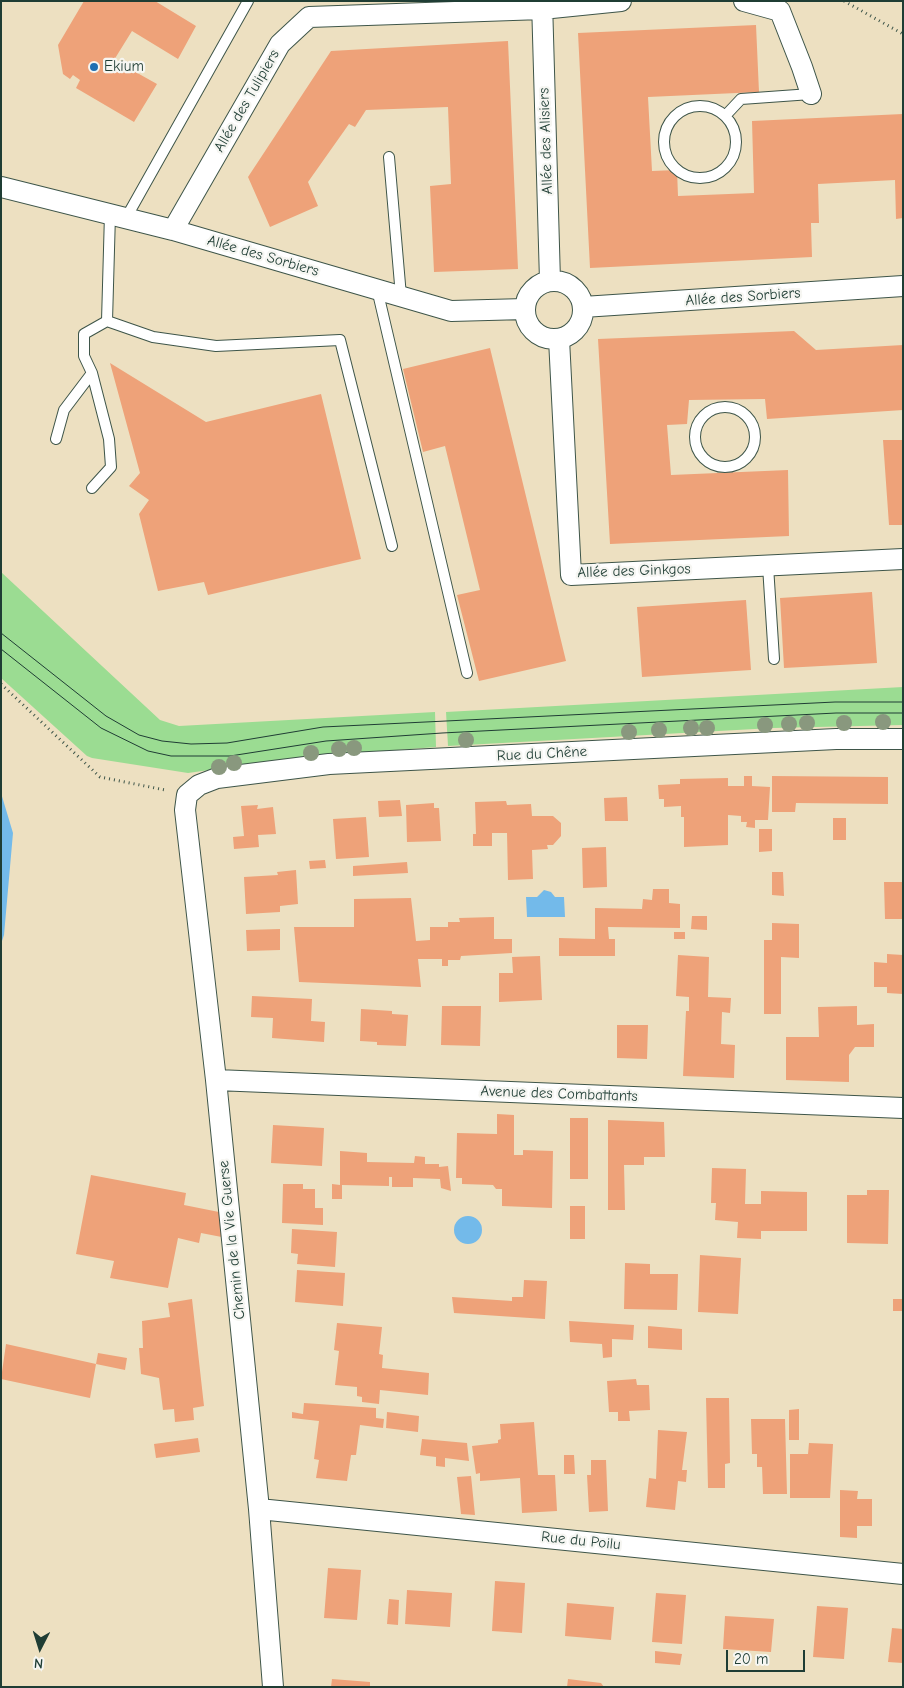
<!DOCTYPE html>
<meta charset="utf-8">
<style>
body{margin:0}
#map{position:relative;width:904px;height:1688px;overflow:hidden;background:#ede0c1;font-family:"Comic Neue",sans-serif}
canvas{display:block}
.frame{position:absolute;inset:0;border:2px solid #1f3d34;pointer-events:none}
.north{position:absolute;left:15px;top:1623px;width:50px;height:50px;-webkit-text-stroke:4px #f6f6f2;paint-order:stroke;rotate:185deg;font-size:14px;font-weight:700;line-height:20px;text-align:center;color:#1f3d34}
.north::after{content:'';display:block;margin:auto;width:18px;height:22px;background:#1f3d34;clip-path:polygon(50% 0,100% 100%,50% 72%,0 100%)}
.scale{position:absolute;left:726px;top:1650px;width:79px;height:22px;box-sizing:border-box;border:2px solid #1f3d34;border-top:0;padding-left:6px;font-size:15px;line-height:18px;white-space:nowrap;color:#1f3d34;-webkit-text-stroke:4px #f6f6f2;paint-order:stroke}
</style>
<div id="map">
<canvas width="904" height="1688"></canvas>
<div class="frame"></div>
<div class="north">N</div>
<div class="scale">20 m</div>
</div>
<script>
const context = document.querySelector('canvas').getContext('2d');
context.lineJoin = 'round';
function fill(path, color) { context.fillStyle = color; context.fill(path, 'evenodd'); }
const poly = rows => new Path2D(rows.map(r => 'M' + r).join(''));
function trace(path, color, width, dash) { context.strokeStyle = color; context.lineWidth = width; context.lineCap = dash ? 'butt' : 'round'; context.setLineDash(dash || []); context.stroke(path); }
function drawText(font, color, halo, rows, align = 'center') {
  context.font = font + ' "Comic Neue",sans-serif'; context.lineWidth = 4.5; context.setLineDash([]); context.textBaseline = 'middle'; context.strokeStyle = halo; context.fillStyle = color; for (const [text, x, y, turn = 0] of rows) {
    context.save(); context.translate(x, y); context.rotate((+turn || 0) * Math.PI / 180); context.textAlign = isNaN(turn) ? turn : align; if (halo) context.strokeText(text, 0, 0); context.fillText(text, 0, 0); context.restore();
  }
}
const green = poly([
 [1,572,160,720,179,726,435,712,436,747,295,758,188,773,92,758,87,756,1,678],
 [903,687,903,725,773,728,448,746,446,712]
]);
const water = poly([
 [1,793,13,833,4,935,1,944],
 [544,890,551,892,555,897,564,897,565,917,527,917,526,897,537,897],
 '454 1230a14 14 0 1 1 28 0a14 14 0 1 1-28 0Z'
]);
const building = poly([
 [84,1,155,1,196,26,178,59,132,31,114,60,157,84,134,122,76,88,80,80,73,75,70,79,63,74,58,45],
 [756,25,759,92,648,97,652,171,677,170,678,196,754,193,752,121,903,114,903,218,896,219,895,180,818,184,819,223,811,223,812,257,590,268,578,33],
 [508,41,518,269,434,272,430,186,451,184,448,107,366,110,355,127,349,124,308,182,318,206,270,227,248,177,331,51],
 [794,331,816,350,903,345,903,410,767,419,765,399,689,400,687,424,667,425,671,475,788,470,789,536,610,544,598,339],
 [490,348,566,661,479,681,457,595,480,590,445,446,423,452,403,369],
 [110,363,206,422,321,394,361,559,208,595,204,582,158,591,139,514,149,500,129,486,140,473],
 [883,440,903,440,903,525,889,525],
 [872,592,877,663,784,668,780,598],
 [746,600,751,670,642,677,637,607],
 [744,776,752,776,752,786,770,787,768,820,755,820,755,828,746,827,747,822,741,822,741,816,728,815,728,845,684,847,684,817,681,817,681,806,664,807,664,799,659,799,658,785,680,784,680,779,728,778,728,786,744,786],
 [772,776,888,777,888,804,796,803,795,812,772,812],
 [627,797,628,821,605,821,604,798],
 [400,800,402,816,379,817,378,801],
 [506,801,507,805,531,804,532,816,553,816,561,823,561,836,553,845,547,845,548,849,532,850,533,879,508,880,507,833,492,833,492,846,473,846,473,834,476,834,475,802],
 [434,803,434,808,439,808,441,841,407,842,406,805],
 [258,805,257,809,273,807,276,834,258,835,259,847,234,849,233,837,244,836,241,806],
 [366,817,369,857,336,859,333,819],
 [833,818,846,818,846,840,833,840],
 [759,829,772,829,772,851,759,852],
 [606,847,607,887,583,888,582,848],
 [325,860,326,868,310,869,309,861],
 [407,862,408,873,353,876,353,866],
 [296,870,298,904,280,906,280,912,246,914,244,877,278,875,277,872],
 [772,872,783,872,784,896,772,895],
 [884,882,903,882,903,919,885,919],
 [653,889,669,889,669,903,680,904,680,928,608,927,609,939,615,939,615,956,559,956,559,938,595,939,595,908,642,909,643,899,652,900],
 [411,898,416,941,430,940,430,927,448,927,448,922,460,922,459,918,494,917,494,939,512,939,512,953,461,956,460,960,448,960,448,966,442,966,442,959,418,959,421,987,299,982,294,927,354,927,354,899],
 [692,916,707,916,707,930,691,929],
 [772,923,799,924,799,958,781,957,781,1014,764,1014,764,940,772,940],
 [280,929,280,950,247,951,246,930],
 [674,932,685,932,685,939,674,939],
 [887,954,903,955,903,994,887,993,887,987,874,987,874,962,887,963],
 [678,955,709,957,708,997,731,998,730,1013,722,1012,721,1044,735,1045,734,1078,683,1076,686,1011,689,1011,689,997,676,996],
 [540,956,542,1000,499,1002,499,973,513,973,512,957],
 [252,996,312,999,311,1021,325,1022,324,1042,272,1038,273,1018,251,1017],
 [442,1006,481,1006,480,1046,441,1045],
 [857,1006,857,1025,874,1024,874,1047,855,1047,849,1055,849,1082,786,1080,786,1037,819,1037,818,1007],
 [361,1009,392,1011,392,1014,408,1015,406,1046,377,1045,377,1042,360,1041],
 [617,1025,648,1025,647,1059,617,1058],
 [497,1114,514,1115,514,1155,523,1155,523,1150,553,1151,552,1208,502,1206,502,1189,496,1189,493,1185,462,1184,462,1178,456,1178,457,1133,497,1134],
 [570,1118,588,1118,588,1179,570,1179],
 [608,1120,664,1122,665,1157,644,1157,644,1165,624,1165,625,1210,608,1210],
 [273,1125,324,1128,322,1166,271,1163],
 [340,1151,367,1153,367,1162,414,1163,415,1156,425,1157,425,1164,439,1164,439,1167,448,1166,451,1191,441,1188,440,1179,413,1178,413,1187,392,1187,392,1177,389,1177,389,1186,342,1185,342,1199,332,1199,332,1184,340,1185],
 [712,1168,746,1169,745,1204,761,1204,761,1191,807,1192,807,1231,761,1231,761,1239,737,1238,738,1222,715,1220,716,1203,711,1203],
 [91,1175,186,1193,184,1205,229,1214,232,1239,201,1233,199,1243,178,1238,168,1288,110,1278,114,1261,76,1254],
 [283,1184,303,1184,303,1189,315,1189,315,1208,323,1208,323,1225,282,1223],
 [867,1190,889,1190,888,1244,847,1243,847,1195,867,1195],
 [570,1206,585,1206,585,1239,570,1239],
 [292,1229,337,1232,335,1267,297,1264,298,1254,291,1253],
 [700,1255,741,1258,738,1314,698,1312],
 [625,1263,650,1264,650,1274,678,1274,677,1310,624,1309],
 [297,1270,345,1273,343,1306,295,1302],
 [524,1280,547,1281,545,1319,454,1313,452,1297,512,1301,512,1297,523,1297],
 [192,1299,204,1406,193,1408,194,1420,175,1422,174,1409,163,1410,159,1378,141,1374,139,1348,143,1348,142,1321,170,1317,168,1303],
 [893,1299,903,1299,903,1311,893,1311],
 [569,1321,634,1325,633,1340,612,1339,612,1357,603,1358,602,1344,570,1342],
 [337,1323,382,1327,379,1354,383,1355,382,1368,429,1373,428,1395,380,1390,379,1404,362,1402,362,1397,357,1396,357,1387,335,1385,339,1351,334,1350],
 [648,1326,682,1329,682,1350,648,1348],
 [6,1344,96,1364,90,1398,1,1379],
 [98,1353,127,1358,125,1370,96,1364],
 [636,1379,637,1385,649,1385,650,1410,629,1411,630,1421,618,1421,618,1412,609,1412,607,1381],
 [706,1398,729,1398,730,1463,725,1464,725,1488,708,1488],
 [304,1403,376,1408,376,1418,384,1419,383,1428,360,1425,356,1455,351,1455,347,1481,316,1478,319,1460,314,1459,319,1421,292,1418,292,1412,303,1414],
 [799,1409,799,1440,789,1440,789,1410],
 [387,1412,419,1416,418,1432,386,1428],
 [751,1419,785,1419,787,1494,763,1494,762,1467,757,1467,757,1454,752,1454],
 [534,1422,538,1475,555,1475,557,1511,522,1513,520,1478,480,1481,480,1473,476,1474,472,1446,498,1443,498,1440,501,1439,500,1424],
 [658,1430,687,1432,682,1470,687,1470,686,1482,678,1481,675,1510,646,1507,649,1478,656,1479],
 [198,1438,200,1452,156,1458,154,1444],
 [422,1439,467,1443,469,1461,445,1458,445,1467,436,1466,436,1457,420,1455],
 [809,1443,833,1444,830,1498,790,1498,790,1454,808,1454],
 [564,1455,574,1455,575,1474,564,1474],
 [591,1460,606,1460,608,1511,589,1512,587,1475,591,1475],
 [471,1476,475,1515,461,1514,457,1477],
 [840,1490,858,1491,857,1499,872,1499,872,1526,857,1526,857,1538,840,1537],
 [328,1568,361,1570,357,1620,324,1618],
 [495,1581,525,1583,522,1633,492,1631],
 [407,1590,452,1593,450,1627,405,1624],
 [656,1593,686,1595,682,1644,652,1642],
 [389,1599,399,1600,398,1625,387,1624],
 [567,1603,614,1607,611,1640,565,1636],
 [817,1606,848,1608,844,1659,813,1657],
 [725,1616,774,1619,771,1652,723,1649],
 [892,1628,903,1629,903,1663,888,1662],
 [655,1651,682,1654,680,1665,655,1663],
 [332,1679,370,1682,370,1687,331,1687],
 [568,1679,601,1683,604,1687,567,1687]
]);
const path = poly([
 [844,1,903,34],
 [1,684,100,777,165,790]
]);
const lane = poly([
 '664 142a36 36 0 1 1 72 0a36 36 0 1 1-72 0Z',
 [725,116,741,99,811,94],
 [389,157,401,296],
 [110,214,107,321,153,337,216,346,340,340,392,546],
 [126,218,248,1],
 [377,289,467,673],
 '695 437a30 30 0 1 1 60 0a30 30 0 1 1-60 0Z',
 [56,439,64,410,92,373],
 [92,488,111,467,109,439,92,373,84,356,84,334,107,321],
 [768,566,774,659]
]);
const street = poly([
 [542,1,550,281],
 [744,1,780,11,802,67,811,94],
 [1,187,173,230,451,311,525,309],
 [173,230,280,44,309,17,542,9,621,1],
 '525 310a29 29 0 1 1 58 0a29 29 0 1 1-58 0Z',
 [583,307,903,286],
 [559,339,571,575,903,559],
 [216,1080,903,1108],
 [259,1509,903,1574],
 [273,1687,259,1509,216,1080,185,810,187,795,199,785,217,778,329,764,836,739,903,739]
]);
const tram = poly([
 [1,633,106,716,139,735,162,741,191,744,227,743,323,727,835,702,903,702],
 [1,649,101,728,148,751,171,756,230,756,326,741,442,733,836,713,903,713]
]);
const trees = [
 [883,722],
 [807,723],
 [844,723],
 [789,724],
 [765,725],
 [691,728],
 [707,728],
 [659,730],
 [629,732],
 [466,740],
 [354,748],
 [339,749],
 [311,753],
 [234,763],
 [219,767]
];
const markers = [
 [94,67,5,"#1f6fb2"]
];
const poiNames = [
 ["Ekium",104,67]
];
const streetNames = [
 ["Allée des Tulipiers",247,101,-60],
 ["Allée des Alisiers",546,141,-92],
 ["Allée des Sorbiers",263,256,16],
 ["Allée des Sorbiers",743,297,-4],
 ["Allée des Ginkgos",634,571,-2],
 ["Rue du Chêne",542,754,-3],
 ["Avenue des Combattants",559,1094,2],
 ["Chemin de la Vie Guerse",232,1240,-96],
 ["Rue du Poilu",581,1541,6]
];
fill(green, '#9bdc92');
fill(water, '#73baea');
fill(building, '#eea279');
trace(lane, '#3e5549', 12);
trace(street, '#3e5549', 22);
trace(path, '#3e5549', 3, [1, 4]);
trace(lane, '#fff', 10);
trace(street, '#fff', 20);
trace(tram, '#1f3d34', 1);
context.fillStyle = '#89987e';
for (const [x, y] of trees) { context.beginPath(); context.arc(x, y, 8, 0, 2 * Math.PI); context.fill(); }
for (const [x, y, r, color] of markers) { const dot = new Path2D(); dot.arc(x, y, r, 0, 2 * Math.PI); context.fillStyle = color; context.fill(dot); trace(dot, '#f6f6f2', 2); }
drawText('15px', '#1f3d34', '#f6f6f2', poiNames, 'left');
drawText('15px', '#1f3d34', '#f6f6f2', streetNames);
</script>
